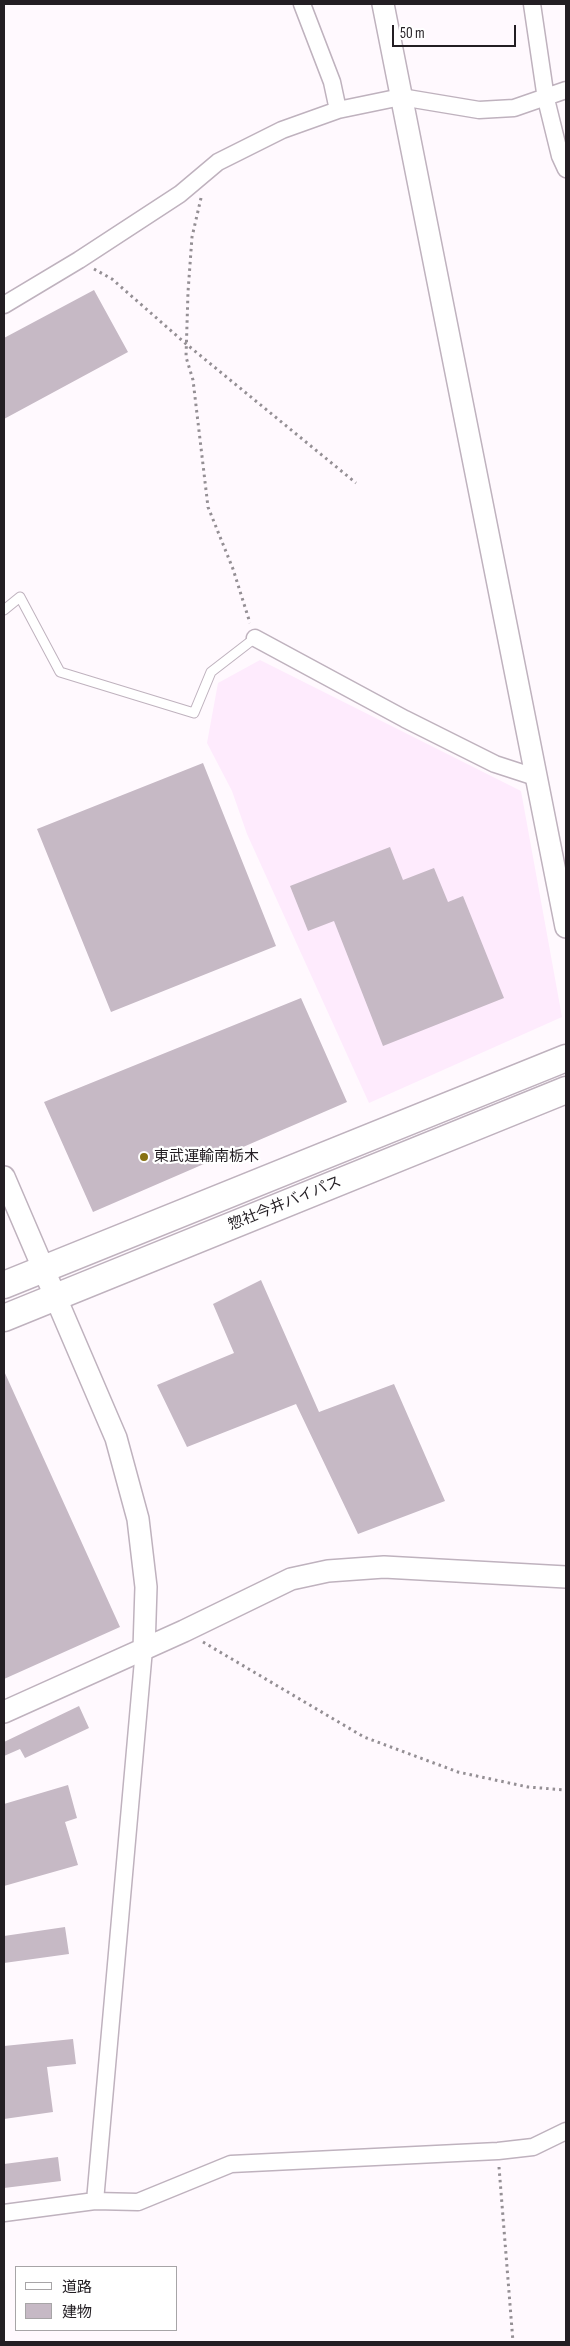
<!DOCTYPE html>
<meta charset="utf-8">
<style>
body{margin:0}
#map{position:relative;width:570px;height:2346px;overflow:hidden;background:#fff9fe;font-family:"Sofia Sans Condensed","Noto Sans JP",sans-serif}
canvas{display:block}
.frame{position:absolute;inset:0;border:5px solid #231e23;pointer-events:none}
.legend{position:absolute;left:15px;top:2266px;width:162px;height:65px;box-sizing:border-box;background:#fff;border:1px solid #a7a5a7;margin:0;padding:6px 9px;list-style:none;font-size:15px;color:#231e23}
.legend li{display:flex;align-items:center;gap:10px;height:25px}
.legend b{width:25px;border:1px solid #a7a5a7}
.scale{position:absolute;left:392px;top:25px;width:124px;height:22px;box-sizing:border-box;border:2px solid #231e23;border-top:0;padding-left:6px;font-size:15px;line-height:18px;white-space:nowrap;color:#231e23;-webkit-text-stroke:4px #fff;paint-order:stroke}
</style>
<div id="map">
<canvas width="570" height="2346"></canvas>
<div class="frame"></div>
<ul class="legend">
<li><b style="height:6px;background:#fff"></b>道路</li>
<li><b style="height:14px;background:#c6b9c5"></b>建物</li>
</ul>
<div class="scale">50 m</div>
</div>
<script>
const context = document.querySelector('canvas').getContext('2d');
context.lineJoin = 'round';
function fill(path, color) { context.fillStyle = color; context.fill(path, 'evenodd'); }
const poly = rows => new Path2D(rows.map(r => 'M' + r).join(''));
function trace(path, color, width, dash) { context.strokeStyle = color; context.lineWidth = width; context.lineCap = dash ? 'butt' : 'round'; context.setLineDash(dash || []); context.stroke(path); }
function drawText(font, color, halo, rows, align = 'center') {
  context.font = font + ' "Sofia Sans Condensed","Noto Sans JP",sans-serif'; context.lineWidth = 4.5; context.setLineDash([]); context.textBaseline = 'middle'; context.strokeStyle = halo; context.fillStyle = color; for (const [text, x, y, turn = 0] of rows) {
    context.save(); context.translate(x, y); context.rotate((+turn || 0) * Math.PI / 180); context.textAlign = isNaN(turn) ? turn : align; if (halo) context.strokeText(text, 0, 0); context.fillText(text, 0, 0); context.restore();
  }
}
const built = poly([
 [260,660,521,791,562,1017,369,1103,247,834,232,791,207,743,218,683]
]);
const building = poly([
 [94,290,128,352,4,419,4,338],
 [203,763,276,946,111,1012,37,829],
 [390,847,403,880,434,868,448,902,463,896,504,998,383,1046,334,921,308,931,290,886],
 [301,998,347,1102,93,1212,44,1102],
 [261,1280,319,1412,394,1384,445,1501,358,1534,296,1404,187,1447,157,1385,234,1353,213,1304],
 [4,1371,120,1627,4,1679],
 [79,1706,89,1728,25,1758,20,1749,4,1756,4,1742],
 [68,1785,77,1818,65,1822,78,1865,4,1886,4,1804],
 [65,1927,69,1954,4,1963,4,1936],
 [73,2039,76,2064,47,2067,53,2112,4,2119,4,2046],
 [58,2157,61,2181,4,2188,4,2164]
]);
const path = poly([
 [201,198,192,237,188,292,186,357,193,380,208,507,233,569,250,623],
 [94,269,112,279,185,343,356,483],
 [203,1642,364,1737,458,1772,528,1787,566,1790],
 [499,2167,513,2342]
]);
const service = poly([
 [4,610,20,597,60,672,194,713,211,672,255,638]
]);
const minor = poly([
 [302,4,332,82,338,110],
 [532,4,546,99,560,156,566,169],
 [4,305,79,260,180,194,218,162,282,130,338,110,401,97,479,110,514,108,566,90],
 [255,638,405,719,495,764,538,778],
 [95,2201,144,1649],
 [4,2213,95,2201,138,2202,231,2164,498,2151,533,2147,566,2131]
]);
const tertiary = poly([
 [383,4,566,927],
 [4,1177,116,1438,138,1519,146,1587,144,1649],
 [4,1712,184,1631,291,1579,328,1571,384,1567,566,1577]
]);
const primary = poly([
 [4,1285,566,1058],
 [4,1318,566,1090]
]);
const markers = [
 [144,1157,5,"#877112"]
];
const poiNames = [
 ["東武運輸南栃木",154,1157]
];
const streetNames = [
 ["惣社今井バイパス",285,1204,-22]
];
fill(built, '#feebfd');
fill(building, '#c6b9c5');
trace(service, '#bfb2be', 11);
trace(minor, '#bfb2be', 19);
trace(tertiary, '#bfb2be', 24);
trace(primary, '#bfb2be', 29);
trace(path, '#948f94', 3, [2.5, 4]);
trace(service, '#fff', 9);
trace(minor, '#fff', 16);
trace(tertiary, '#fff', 21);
trace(primary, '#fff', 26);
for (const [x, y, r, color] of markers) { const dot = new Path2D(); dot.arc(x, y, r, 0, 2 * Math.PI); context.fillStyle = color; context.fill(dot); trace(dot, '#fff', 2); }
drawText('15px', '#231e23', '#fff', poiNames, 'left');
drawText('15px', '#231e23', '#fff', streetNames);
</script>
